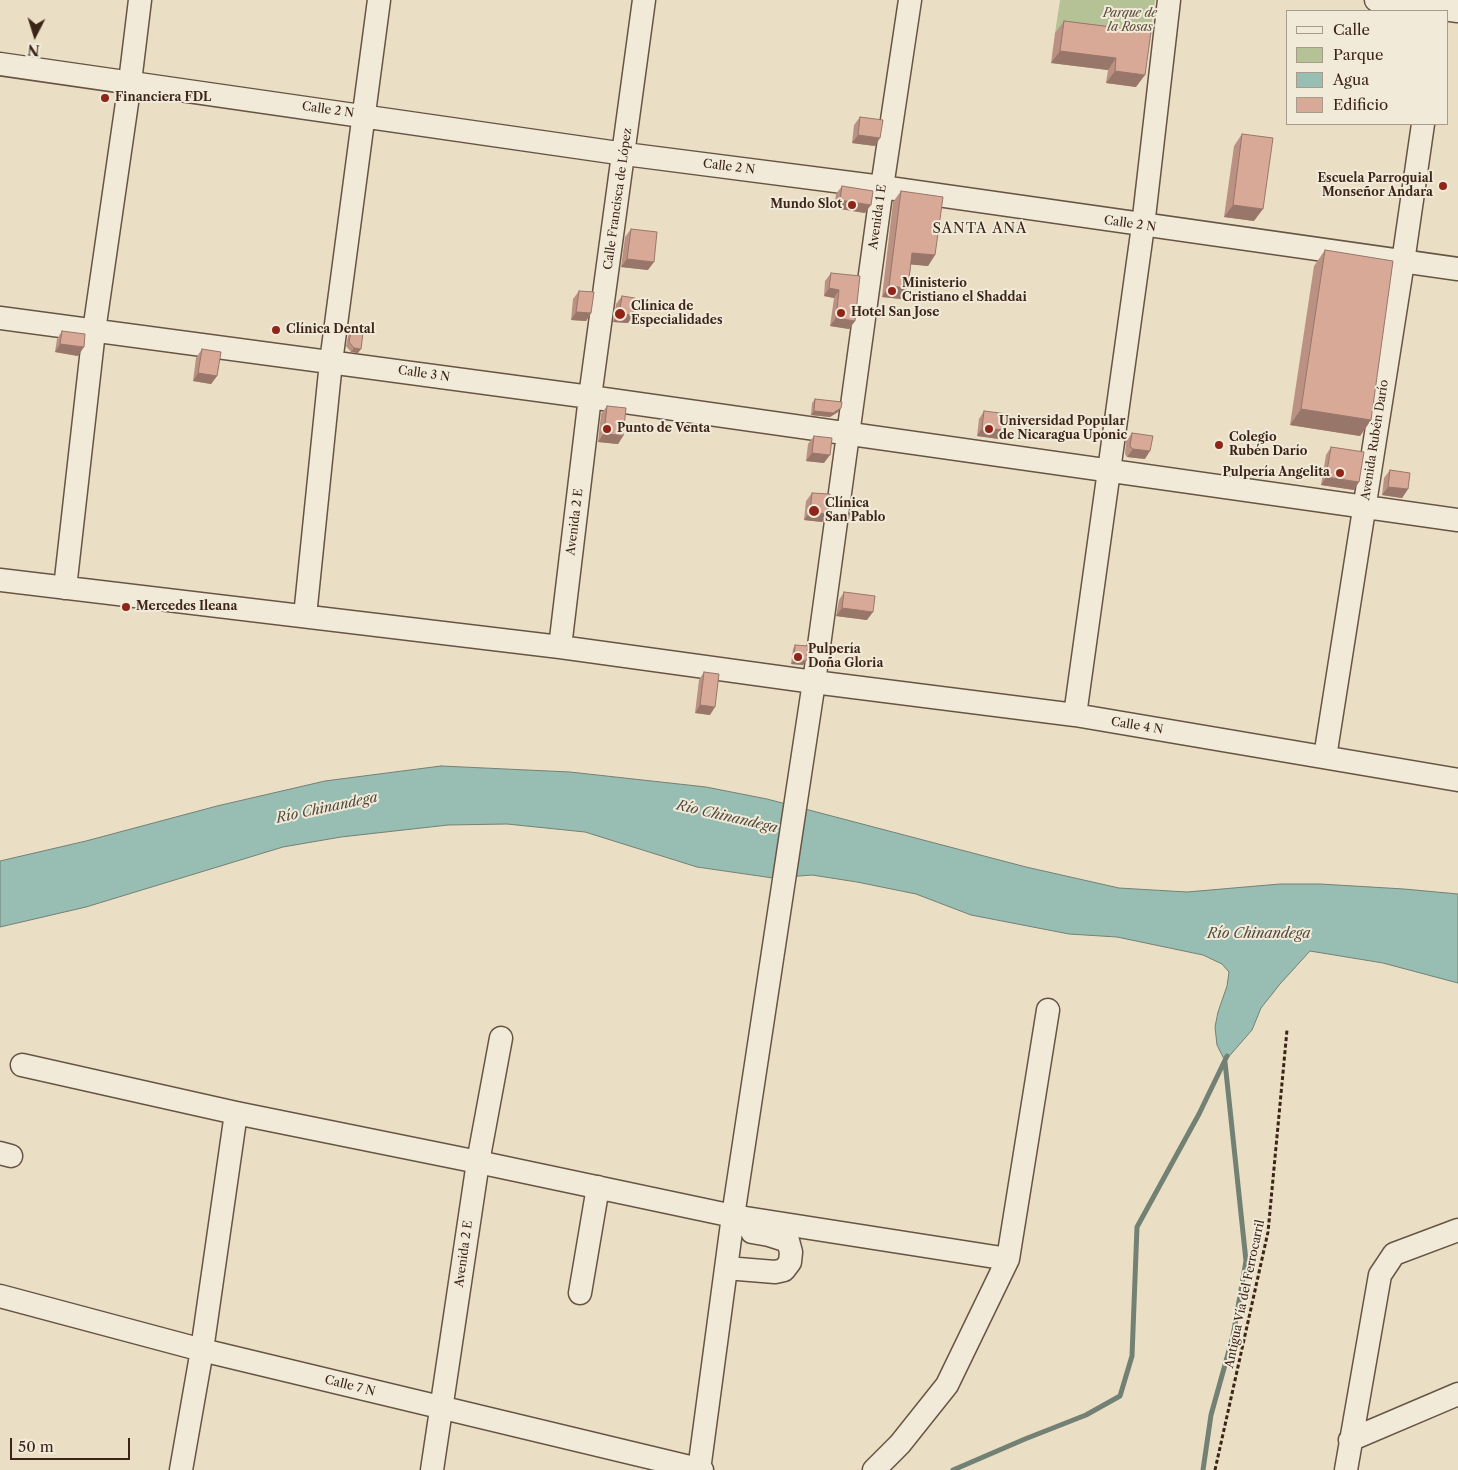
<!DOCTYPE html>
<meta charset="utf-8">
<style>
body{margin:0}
#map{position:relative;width:1458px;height:1470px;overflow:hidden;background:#eadfc5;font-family:"Libre Caslon Text",serif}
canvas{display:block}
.legend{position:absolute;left:1286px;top:10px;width:162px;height:115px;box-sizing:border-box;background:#f1ead9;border:1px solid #a99b8c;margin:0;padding:6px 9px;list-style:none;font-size:15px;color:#3c2518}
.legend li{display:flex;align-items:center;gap:10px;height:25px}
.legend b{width:25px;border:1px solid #a99b8c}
.north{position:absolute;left:10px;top:10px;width:50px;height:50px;-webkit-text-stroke:4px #f1ead9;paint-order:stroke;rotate:185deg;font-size:14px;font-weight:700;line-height:20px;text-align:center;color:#3c2518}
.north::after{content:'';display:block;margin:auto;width:18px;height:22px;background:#3c2518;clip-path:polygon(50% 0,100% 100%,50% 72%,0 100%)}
.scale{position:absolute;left:10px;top:1438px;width:120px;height:22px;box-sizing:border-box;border:2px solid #3c2518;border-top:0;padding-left:6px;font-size:15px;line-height:18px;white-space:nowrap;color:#3c2518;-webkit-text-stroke:4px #f1ead9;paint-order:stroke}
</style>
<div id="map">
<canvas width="1458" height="1470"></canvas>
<ul class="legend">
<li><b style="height:6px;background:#f1ead9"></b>Calle</li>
<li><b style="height:14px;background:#b5c296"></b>Parque</li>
<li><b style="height:14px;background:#98bdb2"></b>Agua</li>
<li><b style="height:14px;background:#d9a998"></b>Edificio</li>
</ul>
<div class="north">N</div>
<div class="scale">50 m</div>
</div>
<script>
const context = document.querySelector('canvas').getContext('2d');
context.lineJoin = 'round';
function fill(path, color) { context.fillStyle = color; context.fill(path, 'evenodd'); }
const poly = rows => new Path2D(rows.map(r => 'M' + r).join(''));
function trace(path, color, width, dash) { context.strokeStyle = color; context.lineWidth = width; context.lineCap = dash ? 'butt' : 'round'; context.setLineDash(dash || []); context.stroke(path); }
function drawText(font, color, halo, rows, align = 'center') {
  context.font = font + ' "Libre Caslon Text",serif'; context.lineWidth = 4; context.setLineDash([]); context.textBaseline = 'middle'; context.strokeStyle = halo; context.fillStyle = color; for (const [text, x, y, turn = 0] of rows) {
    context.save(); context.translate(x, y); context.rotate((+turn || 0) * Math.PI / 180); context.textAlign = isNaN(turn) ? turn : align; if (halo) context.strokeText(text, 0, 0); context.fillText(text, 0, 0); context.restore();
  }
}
const green = poly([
 [1060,0,1155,0,1149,44,1055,33]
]);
const water = poly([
 [441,766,570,772,706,787,767,799,1026,867,1119,888,1187,892,1280,884,1320,884,1404,889,1458,894,1458,983,1383,963,1310,951,1280,984,1261,1008,1252,1030,1225,1061,1217,1045,1215,1027,1218,1012,1227,986,1229,972,1222,964,1203,955,1117,937,1069,934,971,915,916,894,857,882,812,875,773,878,697,867,585,832,507,824,448,825,341,837,283,847,86,907,0,927,0,861,86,841,217,806,325,781,441,766]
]);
const stream = poly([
 [953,1470,1025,1439,1086,1415,1120,1396,1132,1356,1137,1227,1199,1114,1227,1056],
 [1203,1470,1211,1415,1233,1336,1246,1261,1225,1062]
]);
const path = poly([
 [1215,1470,1268,1232,1287,1030]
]);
const minor = poly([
 [1376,0,1458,11],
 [0,64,625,154,882,187,1458,269],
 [0,318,590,397,1458,520],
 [0,580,560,647,814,682,1075,715,1458,780],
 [65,588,94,331,130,82,140,0],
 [305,616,331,362,379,0],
 [560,647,590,397,644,0],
 [1075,715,1143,226,1169,0],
 [1325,757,1403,262,1423,124],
 [22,1065,236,1113,478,1162,733,1216,1008,1259],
 [0,1153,11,1156],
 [726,1268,775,1272,784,1270,790,1262,791,1252,788,1241,769,1235,752,1232],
 [580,1293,598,1187],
 [0,1296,202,1350,702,1470],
 [1350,1440,1458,1394],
 [181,1470,202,1350,236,1113],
 [432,1470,478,1162,501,1038],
 [699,1470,733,1216,814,682,882,187,910,0],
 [874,1470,900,1444,947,1385,1008,1259,1048,1010],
 [1346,1470,1380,1275,1394,1254,1458,1230]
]);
const wall = poly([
 [1064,21,1151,32,1136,87,1106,83,1108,70,1051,63,1055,33],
 [860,117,875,146,852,143,854,125],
 [1242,134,1254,221,1224,217,1234,146],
 [842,186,865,213,834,208,836,194],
 [901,191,935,255,928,266,911,264,908,288,901,299,882,297,893,202],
 [631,229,648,270,621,267,625,237],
 [1325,250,1371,420,1360,436,1290,425,1314,266],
 [831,273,855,321,849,329,830,326,834,298,824,296,825,281],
 [579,291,591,313,586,321,571,320,573,299],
 [622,296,633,315,628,323,613,322,616,304],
 [62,331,78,356,55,352,57,339],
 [351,332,358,353,351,352,346,346,348,336],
 [202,349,217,376,211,384,193,381,196,358],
 [815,399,838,412,830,417,811,415,812,403],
 [607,406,623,436,618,444,598,442,601,414],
 [984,411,999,439,977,436,979,419],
 [1132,433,1145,459,1127,457,1125,454,1126,441],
 [814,436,824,463,806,461,808,444],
 [1331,447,1354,490,1321,485,1326,455],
 [1390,470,1408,489,1402,498,1382,495,1384,478],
 [812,493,828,514,822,522,804,520,806,501],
 [844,592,867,620,836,616,839,600],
 [795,645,803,665,791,664,793,649],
 [704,672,710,715,695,713,699,680]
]);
const shadedWall = poly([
 [1060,51,1116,58,1108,70,1051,63],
 [1115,71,1145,75,1136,87,1106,83],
 [858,135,880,138,875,146,852,143],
 [840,200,871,205,865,213,834,208],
 [1233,205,1263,209,1254,221,1224,217],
 [912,253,935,255,928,266,905,264],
 [627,259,654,262,648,270,621,267],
 [889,286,908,288,901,299,882,297],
 [829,288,839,290,834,298,824,296],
 [576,312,591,313,586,321,571,320],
 [619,314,633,315,628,323,613,322],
 [836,318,855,321,849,329,830,326],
 [60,344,84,347,78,356,55,352],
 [354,348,361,349,358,353,351,352],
 [198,373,217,376,211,384,193,381],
 [841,408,838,412,830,417,811,415,814,411],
 [1301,409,1371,420,1360,436,1290,425],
 [982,428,1005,430,999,439,977,436],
 [604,433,623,436,618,444,598,442],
 [1133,449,1150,451,1145,459,1127,457],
 [812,453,830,455,824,463,806,461],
 [1326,477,1359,482,1354,490,1321,485],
 [1388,487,1408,489,1402,498,1382,495],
 [810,512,828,514,822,522,804,520],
 [842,608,873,612,867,620,836,616],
 [794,660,806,661,803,665,791,664],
 [700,705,715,707,710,715,695,713]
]);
const building = poly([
 [1064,21,1151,32,1145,75,1115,71,1116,58,1060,51,1064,21],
 [860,117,883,120,880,138,858,135,860,117],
 [1242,134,1273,138,1263,209,1233,205,1242,134],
 [842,186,873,191,871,205,840,200,842,186],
 [901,191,943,197,935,255,912,253,908,288,889,286,901,191],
 [631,229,657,232,654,262,627,259,631,229],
 [1325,250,1393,261,1371,420,1301,409,1325,250],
 [831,273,860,276,855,321,836,318,839,290,829,288,831,273],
 [579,291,594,292,591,313,576,312,579,291],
 [622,296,635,298,633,315,619,314,622,296],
 [62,331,85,334,84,347,60,344,62,331],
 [351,332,363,333,361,349,354,348,349,342,351,332],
 [202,349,221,352,217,376,198,373,202,349],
 [815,399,842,402,841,408,833,413,814,411,815,399],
 [607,406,626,408,623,436,604,433,607,406],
 [984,411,1007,414,1005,430,982,428,984,411],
 [1132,433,1153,436,1150,451,1133,449,1130,446,1132,433],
 [814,436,832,438,830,455,812,453,814,436],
 [1331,447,1364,452,1359,482,1326,477,1331,447],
 [1390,470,1410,473,1408,489,1388,487,1390,470],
 [812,493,830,494,828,514,810,512,812,493],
 [844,592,875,596,873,612,842,608,844,592],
 [795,645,808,646,806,661,794,660,795,645],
 [704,672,719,674,715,707,700,705,704,672]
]);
const markers = [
 [105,98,5,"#8f2418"],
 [1443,186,5,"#8f2418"],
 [852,205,5,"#8f2418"],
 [892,291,5,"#8f2418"],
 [841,313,5,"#8f2418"],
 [620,314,6,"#8f2418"],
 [276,330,5,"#8f2418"],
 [607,429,5,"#8f2418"],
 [989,429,5,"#8f2418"],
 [1219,445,5,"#8f2418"],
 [1340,473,5,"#8f2418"],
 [814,511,6,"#8f2418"],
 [126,607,5,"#8f2418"],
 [798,657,5,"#8f2418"]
];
const parkNames = [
 ["Parque de",1130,14],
 ["la Rosas",1130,28]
];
const poiNames = [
 ["Financiera FDL",115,98],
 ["Escuela Parroquial",1433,179,"right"],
 ["Monseñor Andara",1433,193,"right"],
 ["Mundo Slot",842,205,"right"],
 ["Ministerio",902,284],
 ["Cristiano el Shaddai",902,298],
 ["Clínica de",631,307],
 ["Especialidades",631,321],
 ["Hotel San Jose",851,313],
 ["Clínica Dental",286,330],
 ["Universidad Popular",999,422],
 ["de Nicaragua Uponic",999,436],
 ["Punto de Venta",617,429],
 ["Colegio",1229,438],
 ["Rubén Darío",1229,452],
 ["Pulpería Angelita",1330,473,"right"],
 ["Clínica",825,504],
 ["San Pablo",825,518],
 ["Mercedes Ileana",136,607],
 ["Pulpería",808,650],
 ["Doña Gloria",808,664]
];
const streetNames = [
 ["Calle 2 N",328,110,8],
 ["Calle 2 N",729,167,7],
 ["Calle Francisca de López",618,199,-82],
 ["Avenida 1 E",878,217,-82],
 ["Calle 2 N",1130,224,8],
 ["Calle 3 N",424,374,8],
 ["Avenida Rubén Darío",1375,440,-81],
 ["Avenida 2 E",575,522,-83],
 ["Calle 4 N",1137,726,9],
 ["Avenida 2 E",464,1254,-82],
 ["Antigua Vía del Ferrocarril",1245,1294,-78],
 ["Calle 7 N",350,1386,14]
];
const neighbourhoodNames = [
 ["SANTA ANA",980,229]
];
const waterNames = [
 ["Río Chinandega",327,808,-12],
 ["Río Chinandega",727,817,13],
 ["Río Chinandega",1259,934]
];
fill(green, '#b5c296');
fill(water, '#98bdb2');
trace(water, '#738074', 1);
trace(stream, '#738074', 5);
trace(minor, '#685443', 25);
trace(path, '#3c2518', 3, [4, 2.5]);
trace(minor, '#f1ead9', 22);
fill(wall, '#bb9183');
fill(shadedWall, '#98766a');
fill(building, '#d9a998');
trace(building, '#98766a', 1);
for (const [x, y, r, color] of markers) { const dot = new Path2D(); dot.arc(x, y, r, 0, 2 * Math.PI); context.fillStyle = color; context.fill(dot); trace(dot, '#f1ead9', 2); }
drawText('italic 12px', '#5a4c38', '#f1ead9', parkNames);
drawText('bold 12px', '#3c2518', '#f1ead9', poiNames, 'left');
drawText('12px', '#3c2518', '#f1ead9', streetNames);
context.letterSpacing = '1px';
drawText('14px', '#3c2518', '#f1ead9', neighbourhoodNames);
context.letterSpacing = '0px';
drawText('italic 14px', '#534b3e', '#f1ead9', waterNames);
</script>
